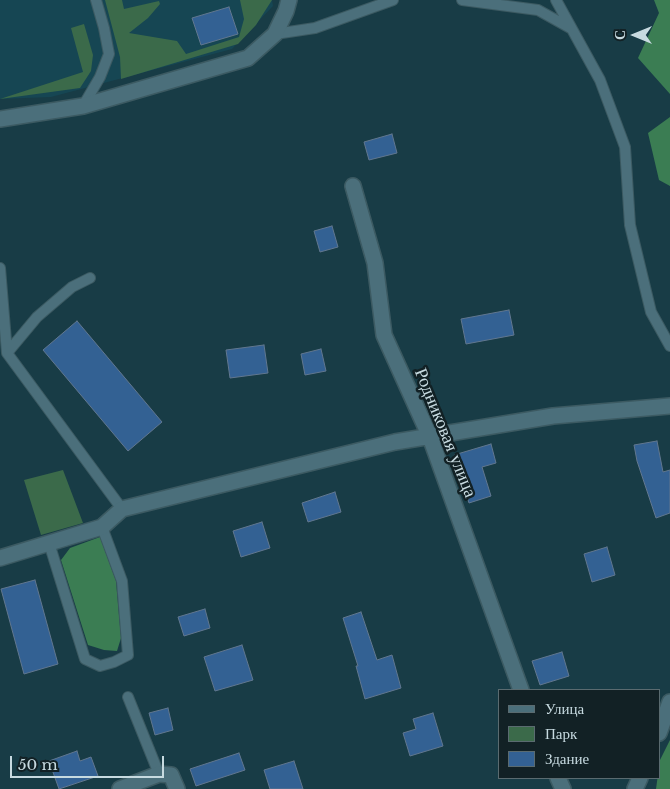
<!DOCTYPE html>
<meta charset="utf-8">
<style>
body{margin:0}
#map{position:relative;width:670px;height:789px;overflow:hidden;background:#183c46;font-family:"Libre Baskerville",serif}
canvas{display:block}
.legend{position:absolute;left:498px;top:689px;width:162px;height:90px;box-sizing:border-box;background:#122125;border:1px solid #5a6b70;margin:0;padding:6px 9px;list-style:none;font-size:15px;color:#c7dae0}
.legend li{display:flex;align-items:center;gap:10px;height:25px}
.legend b{width:25px;border:1px solid #5a6b70}
.north{position:absolute;left:610px;top:10px;width:50px;height:50px;-webkit-text-stroke:4px #122125;paint-order:stroke;rotate:270deg;font-size:14px;font-weight:700;line-height:20px;text-align:center;color:#c7dae0}
.north::after{content:'';display:block;margin:auto;width:18px;height:22px;background:#c7dae0;clip-path:polygon(50% 0,100% 100%,50% 72%,0 100%)}
.scale{position:absolute;left:10px;top:756px;width:154px;height:22px;box-sizing:border-box;border:2px solid #c7dae0;border-top:0;padding-left:6px;font-size:15px;line-height:18px;white-space:nowrap;color:#c7dae0;-webkit-text-stroke:4px #122125;paint-order:stroke}
</style>
<div id="map">
<canvas width="670" height="789"></canvas>
<ul class="legend">
<li><b style="height:6px;background:#4b6f7b"></b>Улица</li>
<li><b style="height:14px;background:#3b6a4a"></b>Парк</li>
<li><b style="height:14px;background:#336193"></b>Здание</li>
</ul>
<div class="north">С</div>
<div class="scale">50 m</div>
</div>
<script>
const context = document.querySelector('canvas').getContext('2d');
context.lineJoin = 'round';
function fill(path, color) { context.fillStyle = color; context.fill(path, 'evenodd'); }
const poly = rows => new Path2D(rows.map(r => 'M' + r).join(''));
function trace(path, color, width, dash) { context.strokeStyle = color; context.lineWidth = width; context.lineCap = dash ? 'butt' : 'round'; context.setLineDash(dash || []); context.stroke(path); }
function drawText(font, color, halo, rows, align = 'center') {
  context.font = font + ' "Libre Baskerville",serif'; context.lineWidth = 5; context.setLineDash([]); context.textBaseline = 'middle'; context.strokeStyle = halo; context.fillStyle = color; for (const [text, x, y, turn = 0] of rows) {
    context.save(); context.translate(x, y); context.rotate((+turn || 0) * Math.PI / 180); context.textAlign = isNaN(turn) ? turn : align; if (halo) context.strokeText(text, 0, 0); context.fillText(text, 0, 0); context.restore();
  }
}
const built = poly([
 [0,0,272,0,273,6,232,49,51,97,0,99]
]);
const green = poly([
 [105,0,122,0,124,9,159,1,160,4,148,18,129,33,177,41,186,54,239,37,244,19,240,0,272,0,256,25,238,44,121,79,120,57],
 [84,24,93,55,91,71,80,88,0,99,83,72,71,28],
 [63,470,83,523,41,535,24,480]
]);
const forest = poly([
 [654,0,670,0,670,94,638,58,659,13],
 [670,117,670,186,659,180,648,133],
 [100,537,116,581,121,638,117,651,104,650,88,645,61,560,70,548],
 [670,740,670,789,656,789,660,760]
]);
const building = poly([
 [229,7,238,34,201,45,192,18,229,7],
 [392,134,397,153,369,160,364,142,392,134],
 [332,226,338,247,320,252,314,231,332,226],
 [509,310,514,335,466,344,461,319,509,310],
 [77,321,162,422,128,451,43,350,77,321],
 [264,345,268,373,230,378,226,350,264,345],
 [321,349,326,371,305,375,301,354,321,349],
 [657,441,663,472,670,470,670,513,656,518,637,461,634,445,657,441],
 [491,444,496,463,482,467,491,496,469,503,454,455,491,444],
 [335,492,341,512,308,522,302,503,335,492],
 [262,522,270,548,241,557,233,531,262,522],
 [607,547,615,575,592,582,584,554,607,547],
 [35,580,58,664,24,674,1,589,35,580],
 [205,609,210,628,184,636,178,617,205,609],
 [361,612,377,660,392,655,401,688,365,699,356,666,358,666,343,618,361,612],
 [242,645,253,680,215,691,204,657,242,645],
 [562,652,569,676,540,685,532,661,562,652],
 [168,708,173,730,155,735,149,713,168,708],
 [433,713,443,746,410,756,403,733,416,729,413,719,433,713],
 [77,751,80,761,91,757,98,776,59,789,49,761,77,751],
 [239,753,245,770,196,786,190,769,239,753],
 [294,761,303,789,270,789,264,770,294,761]
]);
const lane = poly([
 [462,0,538,10,572,29],
 [556,0,600,80,625,147,630,225,651,312,670,346],
 [275,34,315,28,393,0],
 [83,106,100,77,109,54,104,28,96,0],
 [0,268,7,353,122,509],
 [7,353,37,317,72,287,90,278],
 [49,543,85,659,100,666,114,662,128,655,122,581,102,527],
 [128,697,159,774]
]);
const street = poly([
 [0,119,83,106,248,58,275,34,286,11,289,0],
 [353,186,375,263,384,335,430,437,521,690],
 [0,558,102,527,122,509,395,442,553,416,670,406],
 [659,733,670,702],
 [558,778,563,789],
 [120,789,159,774,171,775,177,789],
 [635,789,640,778]
]);
const streetNames = [
 ["Родниковая улица",445,433,68]
];
fill(built, '#164653');
fill(green, '#3b6a4a');
fill(forest, '#3b7d53');
fill(building, '#336193');
trace(building, '#61778f', 1);
trace(lane, '#3c5a62', 12);
trace(street, '#3c5a62', 18);
trace(lane, '#4b6f7b', 10);
trace(street, '#4b6f7b', 15);
drawText('18px', '#c7dae0', '#122125', streetNames);
</script>
